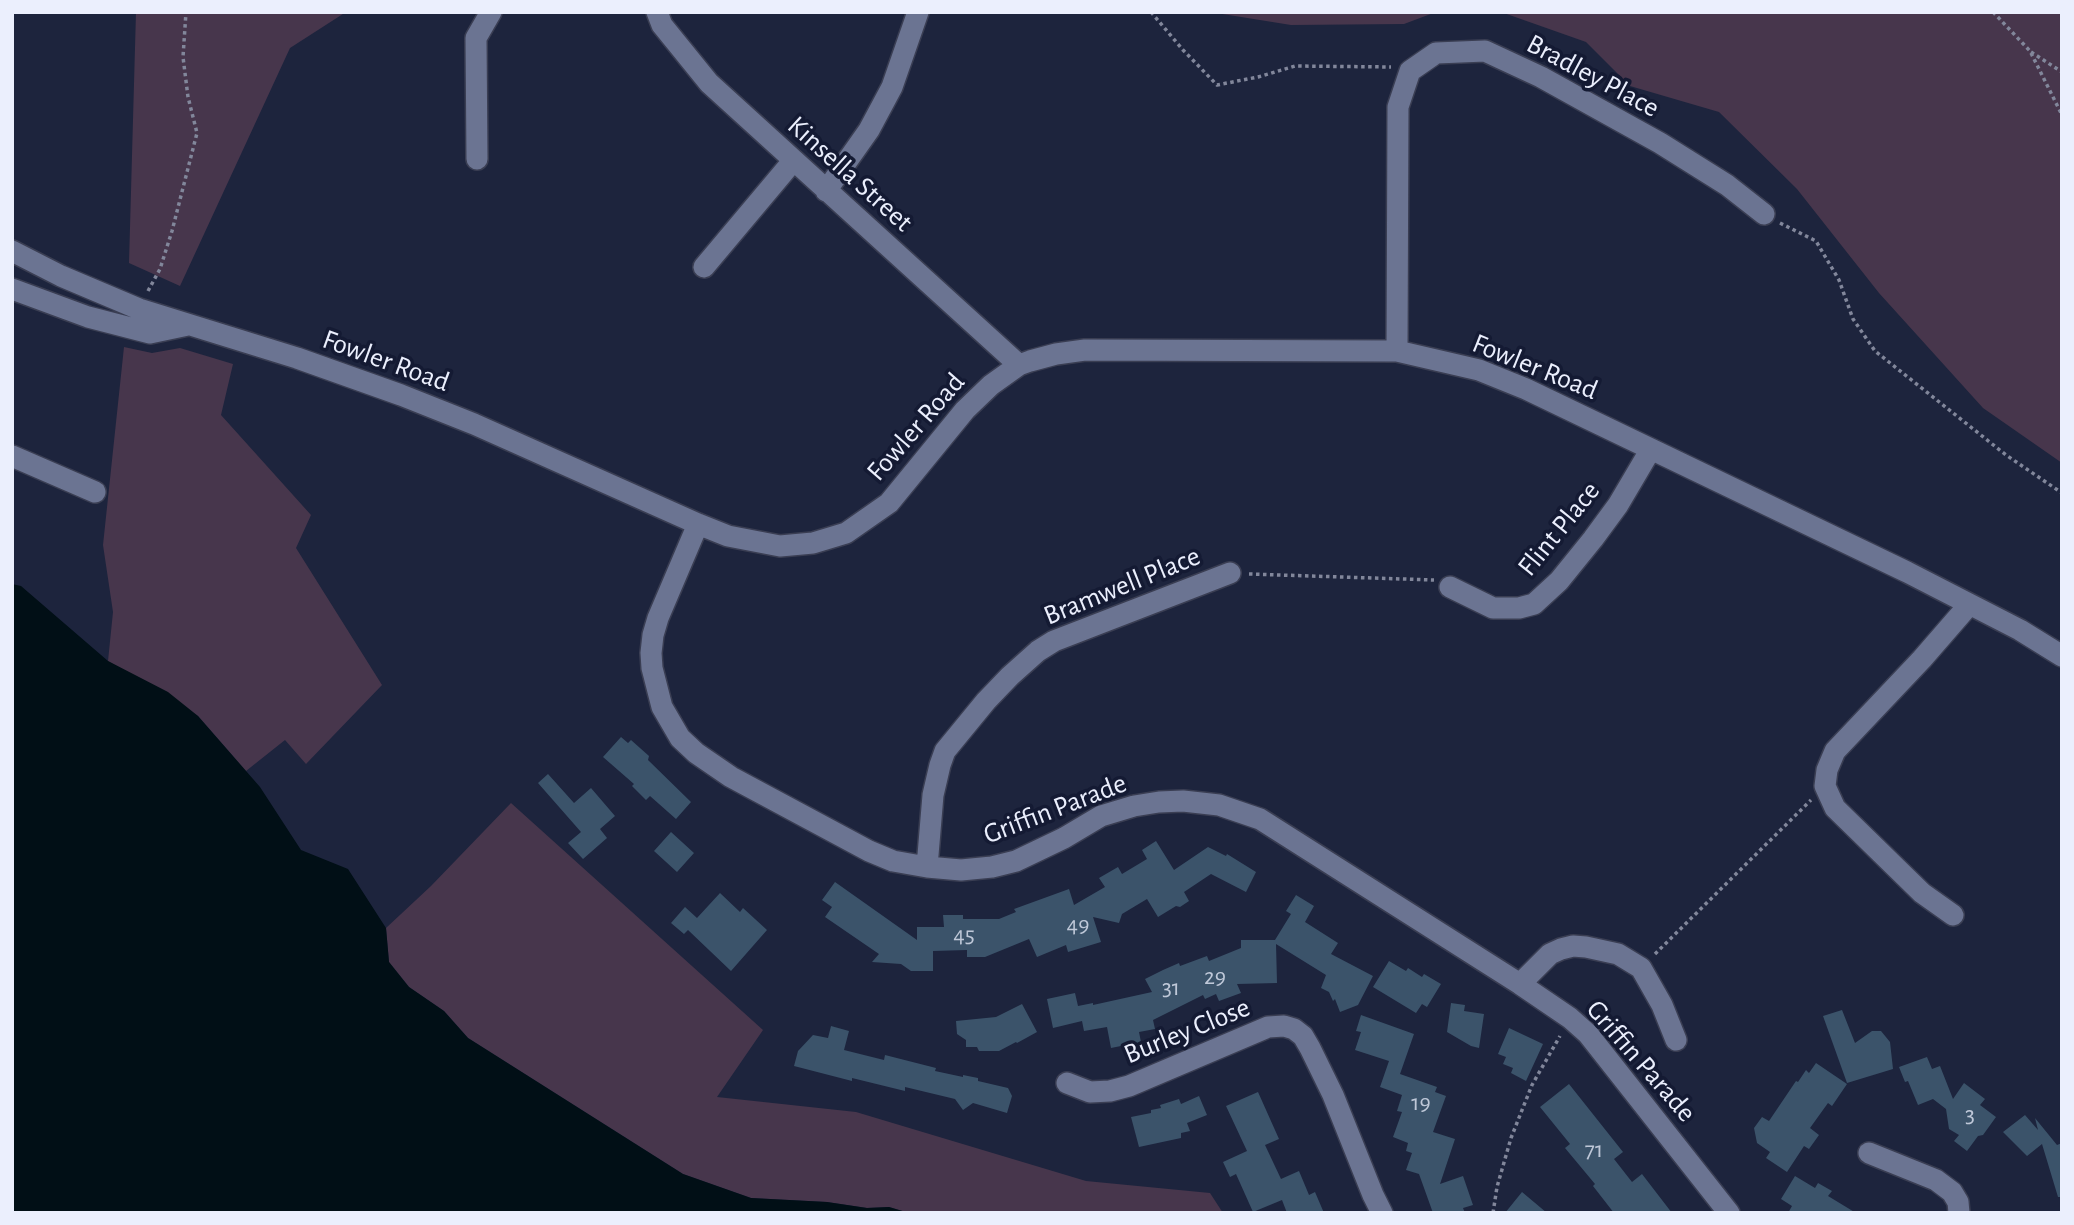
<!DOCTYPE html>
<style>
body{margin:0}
#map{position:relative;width:2074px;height:1225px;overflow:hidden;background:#1d243d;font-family:"Alegreya Sans",sans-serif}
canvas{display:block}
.frame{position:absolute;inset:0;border:14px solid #ebeffd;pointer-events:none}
</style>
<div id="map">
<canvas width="2074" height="1225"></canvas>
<div class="frame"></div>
</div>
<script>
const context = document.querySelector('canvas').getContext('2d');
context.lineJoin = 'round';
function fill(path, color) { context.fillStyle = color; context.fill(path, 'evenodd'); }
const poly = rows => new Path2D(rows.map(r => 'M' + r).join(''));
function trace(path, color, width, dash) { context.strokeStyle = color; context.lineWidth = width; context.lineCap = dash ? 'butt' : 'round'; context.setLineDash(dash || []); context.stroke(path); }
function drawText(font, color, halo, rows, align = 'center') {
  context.font = font + ' "Alegreya Sans",sans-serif'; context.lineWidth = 7; context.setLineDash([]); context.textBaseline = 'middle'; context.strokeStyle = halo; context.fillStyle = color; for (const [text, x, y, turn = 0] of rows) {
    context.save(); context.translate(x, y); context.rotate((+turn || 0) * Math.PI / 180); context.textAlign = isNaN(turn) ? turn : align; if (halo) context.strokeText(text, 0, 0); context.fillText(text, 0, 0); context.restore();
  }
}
const green = poly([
 [136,12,346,12,290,48,180,286,129,263],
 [1210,12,1436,12,1404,24,1291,25],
 [1501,12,2062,12,2062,463,1983,408,1879,293,1797,189,1719,112,1630,86,1586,42],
 [124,347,152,353,180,348,233,364,221,415,311,515,296,548,382,685,306,764,285,740,246,771,198,716,108,661,113,612,103,545],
 [511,803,763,1030,717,1097,856,1112,1086,1181,1210,1193,1223,1213,909,1213,889,1207,867,1208,827,1202,751,1198,683,1174,468,1038,444,1011,409,987,389,962,386,928,431,886]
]);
const water = poly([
 [12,584,21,586,108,661,168,692,198,716,260,787,301,850,348,869,386,928,389,962,409,987,444,1011,468,1038,683,1174,751,1198,827,1202,867,1208,889,1207,909,1213,12,1213]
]);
const building = poly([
 [621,737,628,743,631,740,649,756,648,760,691,802,676,819,650,796,646,800,632,786,634,784,603,757],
 [548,774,574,803,591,788,615,816,600,829,607,838,583,859,568,843,581,832,538,783],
 [671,832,694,853,677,872,654,851],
 [1156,841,1174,870,1208,847,1226,856,1227,854,1256,872,1246,892,1211,874,1184,892,1189,901,1180,907,1176,906,1158,917,1147,899,1122,914,1119,923,1093,917,1101,942,1068,952,1066,945,1037,957,1029,939,985,957,967,957,967,950,933,951,933,971,911,971,901,964,872,962,879,954,825,917,832,907,822,900,835,882,917,940,917,927,944,927,943,915,963,915,963,919,999,919,1016,912,1014,909,1069,889,1074,905,1105,887,1099,878,1118,867,1122,874,1147,859,1142,850],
 [720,893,740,912,743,908,767,930,731,971,688,930,684,934,671,923,685,907,697,918],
 [1296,895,1314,906,1305,922,1338,943,1331,954,1373,976,1358,1005,1340,1012,1335,999,1333,1001,1329,992,1321,988,1326,975,1276,944,1277,983,1237,984,1241,993,1219,1001,1216,994,1205,999,1203,995,1153,1020,1155,1029,1139,1032,1141,1042,1111,1048,1107,1027,1084,1031,1082,1021,1053,1028,1047,999,1075,993,1078,1006,1093,1003,1093,1005,1152,992,1145,979,1163,970,1179,963,1180,966,1207,956,1209,961,1241,948,1241,940,1275,940,1291,914,1286,911],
 [1389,961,1406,971,1408,968,1422,977,1424,974,1441,984,1427,1007,1422,1004,1416,1013,1373,987],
 [1451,1003,1465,1005,1464,1011,1484,1014,1479,1048,1471,1046,1447,1032],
 [1022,1004,1037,1032,1017,1043,1016,1042,999,1051,979,1051,977,1047,966,1047,966,1040,957,1034,956,1021,996,1017],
 [1842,1010,1855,1043,1872,1031,1881,1031,1890,1042,1893,1069,1847,1083,1823,1016],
 [1361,1015,1414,1034,1400,1074,1437,1087,1435,1092,1446,1096,1433,1132,1455,1139,1440,1184,1463,1176,1473,1205,1463,1208,1465,1213,1433,1213,1419,1174,1406,1170,1412,1153,1406,1151,1408,1143,1393,1137,1402,1112,1397,1111,1402,1095,1380,1087,1389,1061,1355,1050,1361,1032,1356,1031],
 [831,1026,849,1031,844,1050,884,1060,885,1055,936,1068,935,1071,963,1077,963,1075,978,1078,978,1081,1008,1088,1012,1096,1007,1113,973,1103,963,1110,955,1099,905,1087,905,1091,852,1078,852,1081,794,1066,798,1051,813,1035,828,1038],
 [1509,1028,1543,1044,1526,1081,1511,1073,1513,1068,1503,1064,1506,1057,1498,1054],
 [1927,1057,1932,1069,1940,1066,1953,1099,1964,1083,1985,1099,1980,1105,1996,1117,1983,1135,1978,1136,1967,1151,1954,1141,1959,1135,1949,1129,1946,1109,1933,1099,1918,1105,1908,1081,1905,1082,1899,1067],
 [1816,1063,1847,1084,1832,1106,1828,1103,1810,1128,1819,1135,1809,1149,1804,1146,1787,1172,1766,1158,1770,1152,1757,1143,1754,1128,1762,1117,1769,1121,1796,1081,1798,1082,1806,1070,1809,1073],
 [1569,1084,1623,1152,1614,1159,1632,1182,1642,1174,1672,1213,1614,1213,1593,1186,1595,1184,1565,1148,1570,1144,1540,1107],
 [1258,1092,1279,1139,1265,1145,1281,1179,1299,1171,1309,1195,1315,1192,1324,1213,1287,1213,1282,1200,1253,1212,1236,1174,1230,1177,1223,1162,1247,1151,1226,1106],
 [1199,1096,1207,1115,1187,1123,1190,1131,1181,1133,1181,1138,1139,1147,1131,1117,1151,1113,1151,1110,1161,1108,1160,1105,1179,1099,1181,1104],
 [2025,1115,2038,1130,2035,1118,2057,1145,2062,1143,2062,1197,2058,1197,2042,1144,2027,1156,2003,1132],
 [1795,1176,1815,1188,1818,1183,1832,1191,1828,1196,1856,1213,1788,1213,1792,1206,1781,1199],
 [1522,1192,1547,1213,1505,1213]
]);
const path = poly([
 [1151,12,1183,50,1217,85,1258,77,1295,66,1391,67],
 [1993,12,2030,51,2062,115],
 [2031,52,2062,72],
 [1780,223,1816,241,1839,280,1853,319,1875,351,2006,455,2062,493],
 [148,291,160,269,172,231,197,133,188,97,183,57,186,12],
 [1249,574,1434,580],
 [1655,954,1811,800],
 [1493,1213,1497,1187,1511,1138,1532,1085,1560,1036]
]);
const street = poly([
 [657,12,662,25,709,83,1019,365],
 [477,159,476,38,491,12],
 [826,191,869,130,892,87,918,12],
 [12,251,61,276,139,309,297,358,401,395,474,424,698,524,728,536,780,546,813,543,846,533,889,503,965,410,991,385,1019,365,1030,361,1056,354,1085,350,1397,351,1479,370,1526,389,1907,572,2020,630,2062,656],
 [704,267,793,161],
 [12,289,88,317,150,333,188,325],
 [1397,351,1398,107,1410,71,1436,53,1485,51,1541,77,1660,143,1727,185,1764,214],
 [12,456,95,492],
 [698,524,658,618,653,635,651,653,652,668,662,707,680,738,696,753,731,777,869,851,893,861,927,867,961,870,992,867,1016,861,1064,838,1101,816,1134,806,1159,802,1183,801,1219,805,1260,819,1520,984,1570,1018,1588,1034,1729,1213],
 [1450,587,1493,608,1519,608,1534,604,1559,581,1593,539,1618,505,1651,449],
 [927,867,933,795,940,765,945,751,986,701,1010,676,1038,651,1054,641,1230,573],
 [1953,915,1922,893,1835,808,1825,786,1827,770,1835,751,1922,659,1968,606],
 [1520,984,1550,954,1561,949,1573,946,1586,947,1618,954,1641,968,1662,1005,1676,1040],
 [1067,1083,1090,1092,1110,1091,1129,1086,1268,1027,1284,1026,1294,1029,1303,1036,1310,1048,1333,1095,1373,1195,1382,1213],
 [1869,1153,1936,1180,1952,1192,1958,1202,1959,1213]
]);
const numberNames = [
 ["49",1078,925],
 ["45",964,935],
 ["29",1215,977],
 ["31",1171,988],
 ["19",1421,1103],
 ["3",1970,1115],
 ["71",1594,1150]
];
const streetNames = [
 ["Bradley Place",1593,76,28],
 ["Kinsella Street",850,174,42],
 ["Fowler Road",386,361,20],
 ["Fowler Road",1535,367,22],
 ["Fowler Road",916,427,-49],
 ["Flint Place",1559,529,-51],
 ["Bramwell Place",1122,586,-22],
 ["Griffin Parade",1055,809,-21],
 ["Burley Close",1187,1031,-22],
 ["Griffin Parade",1641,1061,49]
];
fill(green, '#47364c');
fill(water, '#010f16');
fill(building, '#3b536a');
trace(street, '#3a3e53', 24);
trace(path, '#82879b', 3.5, [3.5, 3.5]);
trace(street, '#6b7492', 21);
drawText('24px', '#bfc8d8', null, numberNames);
drawText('28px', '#ebeffd', '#141a33', streetNames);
</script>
